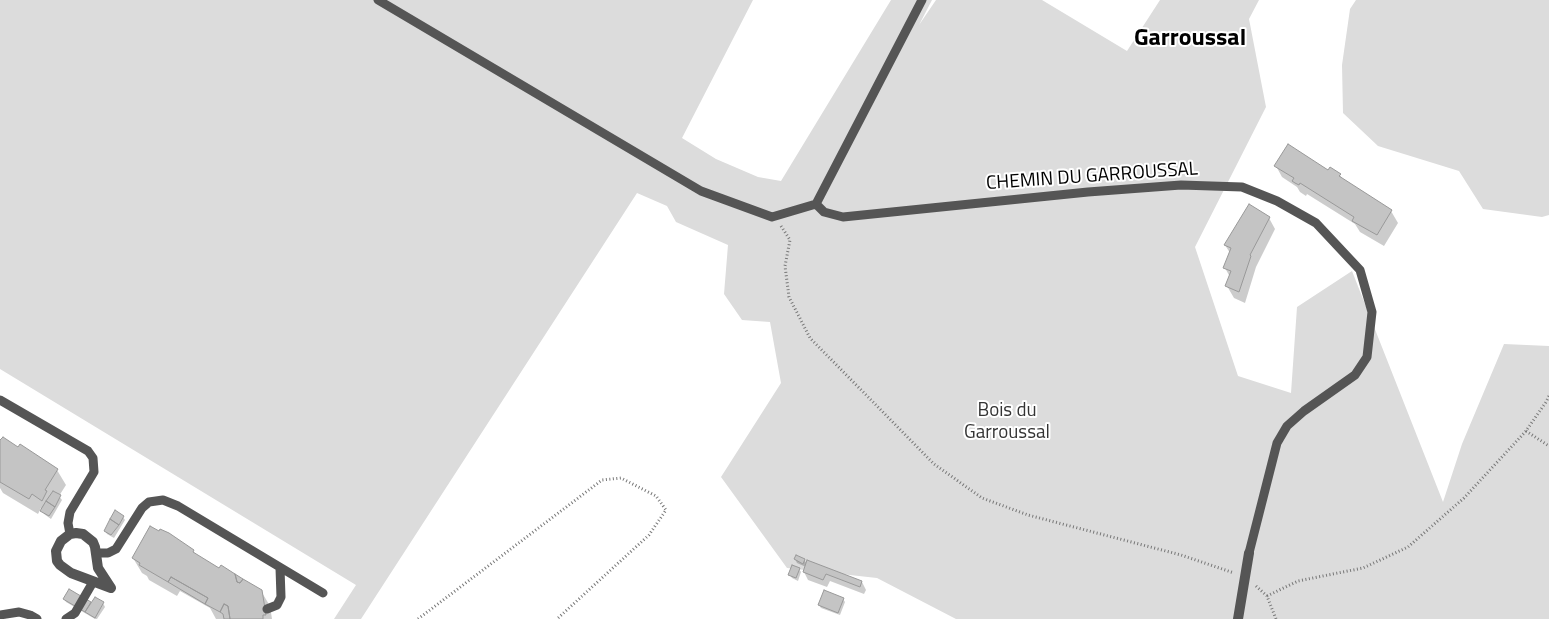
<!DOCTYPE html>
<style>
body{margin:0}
canvas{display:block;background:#fff}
</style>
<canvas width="1549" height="619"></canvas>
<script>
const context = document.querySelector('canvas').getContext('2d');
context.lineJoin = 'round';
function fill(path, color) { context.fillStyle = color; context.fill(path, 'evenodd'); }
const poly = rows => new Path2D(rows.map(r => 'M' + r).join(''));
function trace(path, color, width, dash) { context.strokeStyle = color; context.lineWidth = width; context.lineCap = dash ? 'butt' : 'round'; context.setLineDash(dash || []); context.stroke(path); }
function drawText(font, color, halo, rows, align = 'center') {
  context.font = font + ' "Titillium Web",sans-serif'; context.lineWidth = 4; context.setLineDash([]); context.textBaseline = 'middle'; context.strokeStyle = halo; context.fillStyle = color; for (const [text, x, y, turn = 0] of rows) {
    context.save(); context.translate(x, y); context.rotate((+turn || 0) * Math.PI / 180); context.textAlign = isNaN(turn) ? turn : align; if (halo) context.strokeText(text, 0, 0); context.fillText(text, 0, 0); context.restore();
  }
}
const green = poly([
 [0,0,753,0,682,138,716,159,758,177,781,181,891,0,932,0,919,25,936,0,1042,0,1127,51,1160,0,1259,0,1249,19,1266,107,1195,247,1238,376,1291,393,1297,307,1352,271,1443,502,1462,444,1504,344,1549,346,1549,619,956,619,877,578,787,568,721,477,781,383,770,322,742,320,724,294,728,245,676,222,667,206,637,193,361,619,334,619,356,585,0,369],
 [1356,0,1549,0,1549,215,1542,217,1483,209,1459,171,1378,146,1343,113,1342,65,1350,9]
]);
const shadow = poly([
 [1276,166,1329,171,1340,175,1343,180,1391,211,1398,223,1384,246,1360,232,1355,224,1307,194,1306,196,1300,192,1297,187,1282,177],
 [1269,218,1275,229,1256,267,1245,303,1234,298,1227,286,1230,277,1225,268,1230,253,1225,245],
 [0,441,57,470,66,485,59,496,62,500,51,519,44,514,41,508,38,514,3,493,0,488],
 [123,517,125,520,114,538,107,534,105,531],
 [193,551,197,556,261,591,270,606,272,619,216,619,210,608,180,591,177,596,149,580,147,576,142,573,133,558],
 [795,559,804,560,807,564,862,582,866,590,864,594,830,581,827,587,808,580,804,572,806,567,797,563],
 [799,569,801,572,798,581,792,578,790,575],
 [69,591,92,604,103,603,105,607,97,619,95,619,66,602,64,599],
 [843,599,845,602,840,615,821,608,819,605]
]);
const building = poly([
 [1288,144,1328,170,1330,167,1341,174,1339,176,1392,210,1377,235,1352,221,1354,217,1300,183,1299,185,1295,183,1292,181,1294,178,1274,166,1288,144],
 [1249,204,1270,217,1250,255,1251,256,1239,292,1225,286,1231,271,1223,268,1231,248,1224,245,1249,204],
 [3,437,18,447,20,444,58,469,45,490,47,491,42,501,32,494,29,499,0,482,0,440,3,437],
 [53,491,61,495,55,507,46,501,53,491],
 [46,501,55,507,49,516,40,511,46,501],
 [115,510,124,516,119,525,110,519,115,510],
 [110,519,119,525,111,535,104,531,110,519],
 [150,526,159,531,160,529,169,533,194,550,193,552,219,568,221,565,235,574,237,582,240,583,243,579,262,590,266,615,263,615,263,619,230,619,228,606,224,604,220,612,205,604,208,598,171,577,168,582,139,565,140,563,132,558,150,526],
 [796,555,805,559,803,564,794,559,796,555],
 [807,560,862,581,860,587,826,574,823,580,803,572,807,560],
 [792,565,800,568,796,578,788,575,792,565],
 [235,574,243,579,240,583,237,582,235,574],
 [171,577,208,598,205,604,168,582,171,577],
 [69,589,91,602,85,612,63,599,69,589],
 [824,590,844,598,838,613,818,605,824,590],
 [95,597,104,602,95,618,85,612,95,597],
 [224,604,228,606,230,619,224,619,223,614,220,612,224,604]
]);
const path = poly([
 [781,226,790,240,785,266,789,297,810,338,934,464,982,498,1028,515,1181,555,1234,573],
 [1526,431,1549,446],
 [1256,586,1267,596,1276,619],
 [1267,596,1298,581,1363,568,1408,547,1464,498,1526,431,1546,402,1549,396],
 [418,619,602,480,621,478,656,496,666,510,649,535,557,619]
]);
const lane = poly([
 [378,0,701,191,772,217,816,204],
 [922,0,816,204,824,212,843,217,1088,192,1181,185,1242,187,1277,201,1316,223,1360,270,1372,312,1367,357,1355,375,1304,411,1287,426,1277,443,1249,553],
 [0,400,88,451,93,458,94,472,70,512,68,523,70,534],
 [96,553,108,553,116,549,142,508,149,502,163,500,178,506,323,593],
 [267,609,277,605,281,597,280,568],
 [0,615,19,612,30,615,37,619],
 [66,619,75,613,93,582]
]);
const street = poly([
 [76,533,83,534,93,542,95,547,98,568,111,588,71,573,60,565,57,561,56,551,61,541,70,534,76,533],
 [1238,619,1249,553]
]);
const streetNames = [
 ["CHEMIN DU GARROUSSAL",1092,177,-4]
];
const parkNames = [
 ["Bois du",1007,411],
 ["Garroussal",1007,433]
];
const districtNames = [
 ["Garroussal",1190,39]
];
fill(green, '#dcdcdc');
fill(shadow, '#0003');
fill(building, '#c4c4c4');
trace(building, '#999', 1);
trace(path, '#777', 3, [1, 2.5]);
trace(lane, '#555', 9);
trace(street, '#555', 10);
drawText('19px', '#000', '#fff', streetNames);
drawText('19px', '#333', '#fff', parkNames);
drawText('bold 24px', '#000', '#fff', districtNames);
</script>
